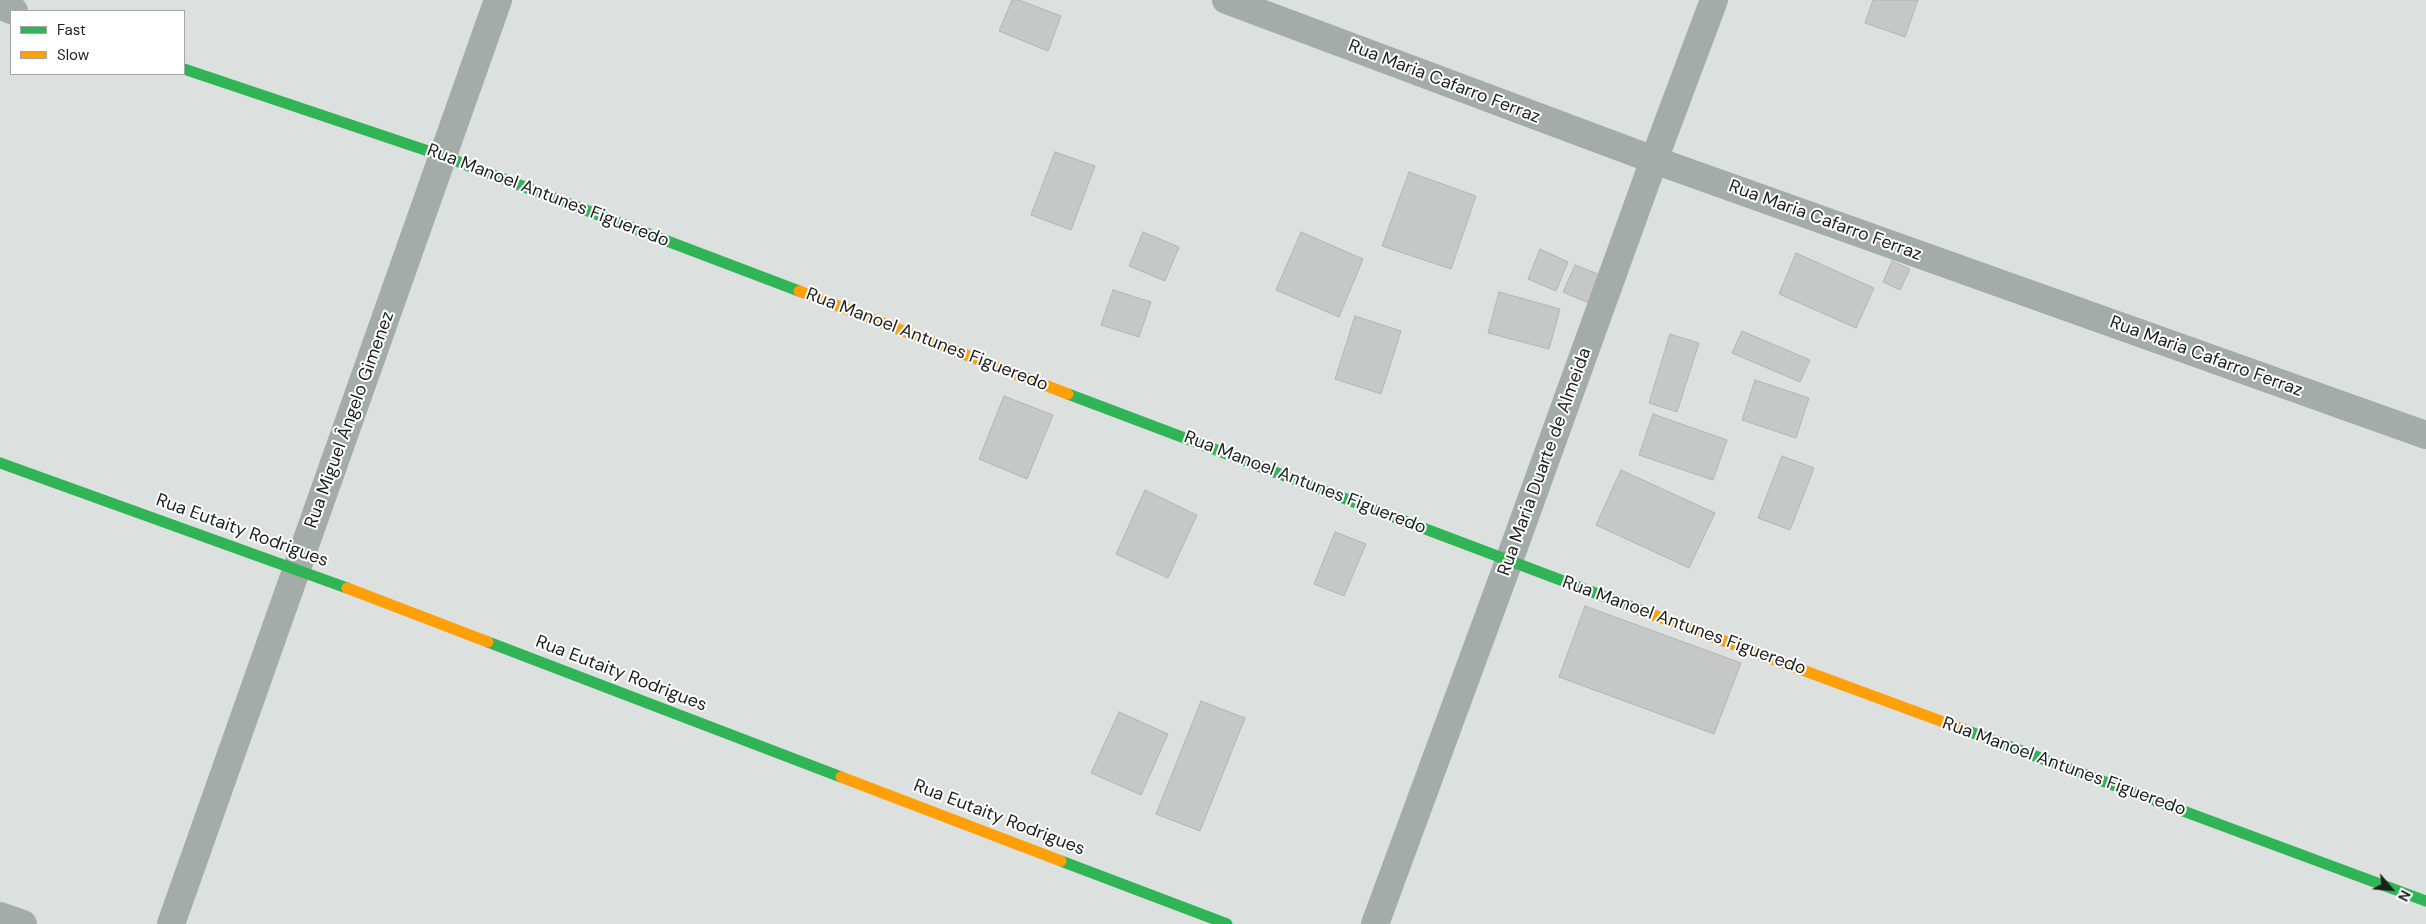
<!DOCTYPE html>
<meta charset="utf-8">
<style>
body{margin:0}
#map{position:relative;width:2426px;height:924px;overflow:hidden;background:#dce0df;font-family:"DM Sans",sans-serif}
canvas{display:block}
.legend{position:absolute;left:10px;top:10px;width:175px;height:65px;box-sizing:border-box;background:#fff;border:1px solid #a5a5a5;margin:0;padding:6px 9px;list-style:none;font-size:15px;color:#1d1f1e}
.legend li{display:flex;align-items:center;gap:10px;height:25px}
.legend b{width:25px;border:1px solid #a5a5a5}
.north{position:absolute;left:2366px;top:864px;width:50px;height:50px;-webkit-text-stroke:4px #fff;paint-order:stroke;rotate:117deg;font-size:14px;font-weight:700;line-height:20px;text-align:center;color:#1d1f1e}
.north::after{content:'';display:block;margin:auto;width:18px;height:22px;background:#1d1f1e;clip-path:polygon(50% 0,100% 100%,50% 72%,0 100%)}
</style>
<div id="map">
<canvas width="2426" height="924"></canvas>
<ul class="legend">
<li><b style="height:6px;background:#30b455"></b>Fast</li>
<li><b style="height:6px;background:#ff9f0a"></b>Slow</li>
</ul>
<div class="north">N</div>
</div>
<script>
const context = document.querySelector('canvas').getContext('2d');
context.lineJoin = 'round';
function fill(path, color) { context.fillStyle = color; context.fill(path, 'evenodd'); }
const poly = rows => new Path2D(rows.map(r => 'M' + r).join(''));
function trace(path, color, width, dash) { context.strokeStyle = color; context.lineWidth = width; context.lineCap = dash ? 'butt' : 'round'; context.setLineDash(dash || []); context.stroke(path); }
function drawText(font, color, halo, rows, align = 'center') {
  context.font = font + ' "DM Sans",sans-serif'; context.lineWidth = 4; context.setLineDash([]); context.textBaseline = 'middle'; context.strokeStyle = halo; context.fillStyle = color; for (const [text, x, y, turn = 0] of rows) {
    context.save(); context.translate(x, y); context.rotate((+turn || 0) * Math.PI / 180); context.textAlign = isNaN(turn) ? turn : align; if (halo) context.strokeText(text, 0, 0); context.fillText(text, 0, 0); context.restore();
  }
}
const building = poly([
 [1012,0,1019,0,1061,16,1048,51,999,31,1012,0],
 [1873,0,1918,0,1905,37,1865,23,1873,0],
 [1055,152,1095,166,1071,230,1031,215,1055,152],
 [1409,172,1476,196,1451,269,1382,246,1409,172],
 [1143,232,1179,247,1165,281,1129,266,1143,232],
 [1301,232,1363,259,1339,317,1276,290,1301,232],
 [1540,249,1568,262,1556,291,1528,279,1540,249],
 [1796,253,1874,288,1856,328,1779,294,1796,253],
 [1892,261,1910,269,1900,290,1883,282,1892,261],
 [1575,265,1603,276,1591,304,1563,292,1575,265],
 [1113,290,1151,302,1139,337,1101,325,1113,290],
 [1499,292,1560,309,1549,349,1488,333,1499,292],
 [1355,316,1401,331,1381,394,1335,379,1355,316],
 [1742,331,1810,360,1800,382,1732,353,1742,331],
 [1670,334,1699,343,1677,412,1649,403,1670,334],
 [1755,380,1809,398,1796,438,1742,420,1755,380],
 [1004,396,1053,415,1027,479,979,459,1004,396],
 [1653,414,1727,440,1713,480,1639,455,1653,414],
 [1782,456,1814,468,1790,530,1758,518,1782,456],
 [1621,470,1715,513,1689,568,1596,525,1621,470],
 [1145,490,1197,515,1168,578,1116,554,1145,490],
 [1335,532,1366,544,1344,596,1314,584,1335,532],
 [1585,606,1741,663,1714,734,1559,677,1585,606],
 [1201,701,1245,718,1200,831,1156,814,1201,701],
 [1119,712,1168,734,1141,795,1091,773,1119,712]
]);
const street = poly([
 [1226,0,1654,160,2426,435],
 [0,6,14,11],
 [0,916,23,924],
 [171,924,498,0],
 [1375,924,1509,561,1654,160,1714,0]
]);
const fast = poly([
 [184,69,443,156,799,291],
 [1068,394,1640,610],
 [0,463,347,588],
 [488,642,841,777],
 [1965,730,2426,901],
 [1061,861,1227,924]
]);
const slow = poly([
 [799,291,1068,394],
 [347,588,488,642],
 [1640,610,1965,730],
 [841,777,1061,861]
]);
const streetNames = [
 ["Rua Maria Cafarro Ferraz",1444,82,21],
 ["Rua Manoel Antunes Figueredo",548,196,21],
 ["Rua Maria Cafarro Ferraz",1825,221,20],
 ["Rua Manoel Antunes Figueredo",927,340,21],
 ["Rua Maria Cafarro Ferraz",2206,357,20],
 ["Rua Miguel Ângelo Gimenez",350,420,-70],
 ["Rua Maria Duarte de Almeida",1545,462,-70],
 ["Rua Manoel Antunes Figueredo",1305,483,21],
 ["Rua Eutaity Rodrigues",242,531,20],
 ["Rua Manoel Antunes Figueredo",1684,626,20],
 ["Rua Eutaity Rodrigues",621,674,21],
 ["Rua Manoel Antunes Figueredo",2064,767,20],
 ["Rua Eutaity Rodrigues",999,818,21]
];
fill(building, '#c5c8c7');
trace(building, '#b3b5b5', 1);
trace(street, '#a3aca8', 28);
trace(fast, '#30b455', 11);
trace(slow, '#ff9f0a', 11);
drawText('18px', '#1d1f1e', '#fff', streetNames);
</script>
